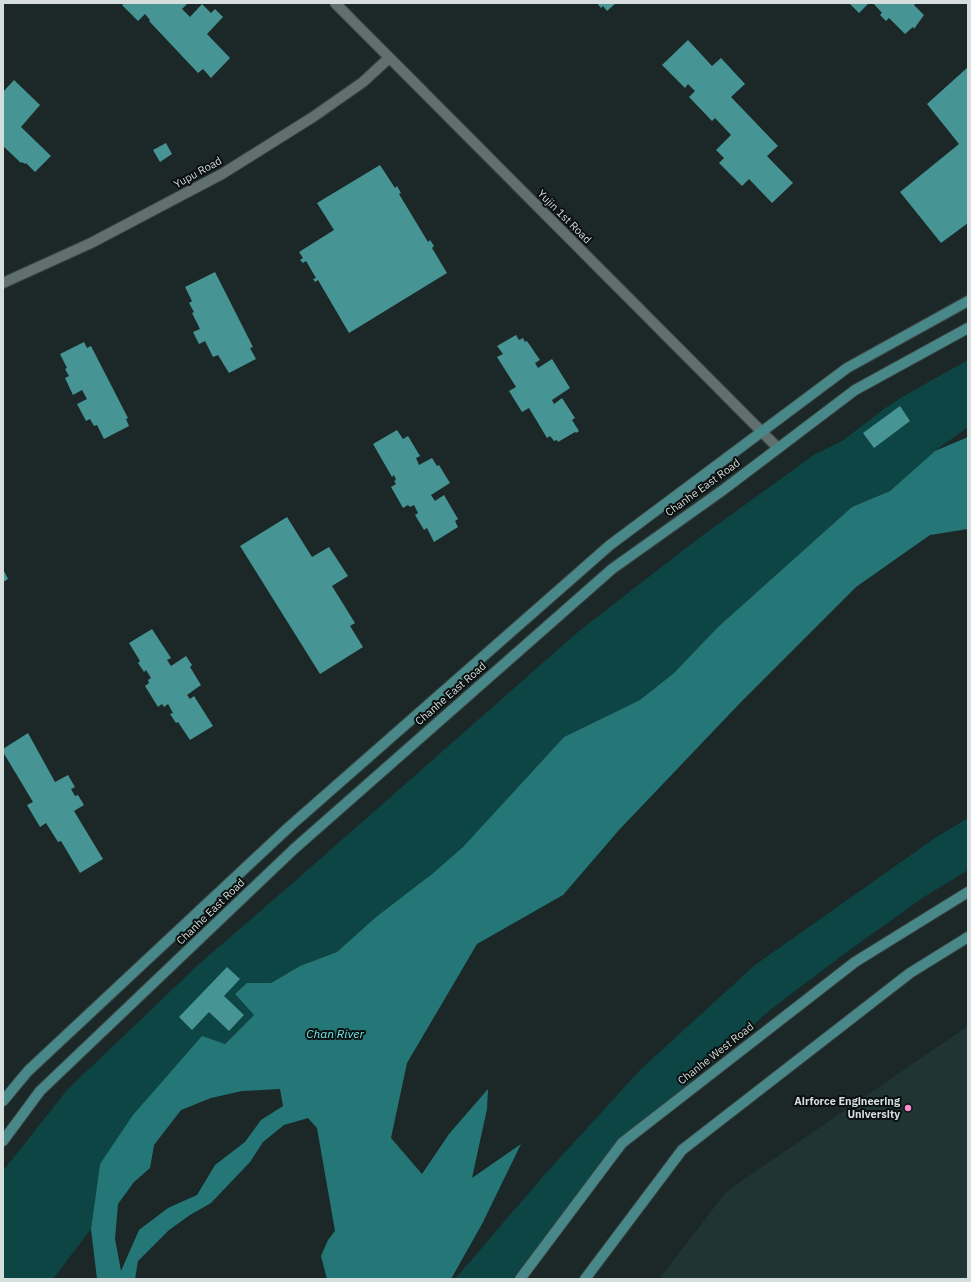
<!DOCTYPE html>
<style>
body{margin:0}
#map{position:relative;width:971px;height:1282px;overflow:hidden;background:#1b2827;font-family:"IBM Plex Sans",sans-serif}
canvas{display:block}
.frame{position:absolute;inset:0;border:4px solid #d5dddd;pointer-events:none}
</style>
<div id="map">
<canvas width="971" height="1282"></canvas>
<div class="frame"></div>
</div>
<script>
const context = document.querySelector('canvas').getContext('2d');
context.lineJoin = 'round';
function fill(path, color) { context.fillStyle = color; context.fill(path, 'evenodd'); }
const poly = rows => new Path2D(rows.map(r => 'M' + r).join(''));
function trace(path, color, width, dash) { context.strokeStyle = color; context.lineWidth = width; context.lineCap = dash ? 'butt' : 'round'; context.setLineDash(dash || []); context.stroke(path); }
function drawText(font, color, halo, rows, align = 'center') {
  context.font = font + ' "IBM Plex Sans",sans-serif'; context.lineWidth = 4; context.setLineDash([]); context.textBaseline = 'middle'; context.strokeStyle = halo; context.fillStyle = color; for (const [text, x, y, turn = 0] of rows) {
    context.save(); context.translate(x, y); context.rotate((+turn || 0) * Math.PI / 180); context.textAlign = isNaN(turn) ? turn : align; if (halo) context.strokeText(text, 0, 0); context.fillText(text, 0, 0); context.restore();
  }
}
const built = poly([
 [968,1026,968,1279,659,1279,727,1191]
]);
const green = poly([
 [968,360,968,427,935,451,890,491,852,507,718,627,674,673,640,700,564,737,463,847,432,874,376,917,337,952,300,966,271,983,247,983,235,994,254,1015,100,1164,91,1229,53,1279,3,1279,3,1171,67,1090,199,964,294,882,579,631,699,538,815,454,842,441,884,409,902,397],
 [968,818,968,870,924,897,844,954,770,1010,692,1080,574,1203,512,1279,455,1279,546,1173,642,1068,755,965,935,838]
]);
const water = poly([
 [968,437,968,529,930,535,856,587,741,702,619,830,563,895,477,944,407,1063,391,1138,422,1174,449,1134,488,1089,487,1109,472,1178,521,1144,482,1224,451,1279,327,1279,321,1256,328,1240,335,1231,317,1128,308,1118,284,1125,263,1142,250,1162,211,1203,190,1215,169,1230,138,1261,135,1279,97,1279,91,1229,100,1164,133,1115,202,1036,225,1044,254,1015,235,994,247,983,271,983,300,966,337,952,376,917,432,874,463,847,564,737,640,700,674,673,718,627,852,507,890,491,935,451],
 [280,1089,283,1106,261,1120,245,1142,215,1165,197,1195,168,1208,139,1230,121,1271,115,1239,118,1204,134,1182,150,1168,154,1145,181,1110,211,1098,242,1091]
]);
const building = poly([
 [124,3,188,3,182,9,190,17,202,4,211,13,215,9,223,17,207,34,230,58,211,78,203,69,198,73,149,21,150,20,145,14,138,21,122,5],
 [597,3,616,3,607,11,603,6,601,8],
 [849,3,869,3,859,13],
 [873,3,916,3,914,5,924,15,914,29,913,27,905,34,889,18,886,21,880,15,882,13],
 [688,40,712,66,721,58,745,84,731,97,778,146,767,156,793,183,772,203,749,179,742,186,719,163,724,158,716,150,731,135,715,118,712,121,689,97,695,91,688,84,685,88,662,65],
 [968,67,968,223,941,243,900,192,959,144,927,104],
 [14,80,40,105,21,127,51,156,35,172,26,163,25,164,22,162,21,163,3,146,3,92],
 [166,143,172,154,160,162,153,150],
 [380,165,395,188,397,186,401,193,399,194,428,242,430,240,434,246,432,248,447,273,349,333,318,280,315,282,313,279,316,278,306,261,303,263,300,260,303,258,299,252,334,230,317,203],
 [215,272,253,347,250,348,256,359,229,373,218,355,213,357,205,341,199,344,193,332,200,329,192,313,194,312,189,303,192,301,185,287],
 [516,335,519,340,523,338,525,342,527,341,540,360,535,363,538,368,552,359,570,388,552,400,554,404,562,398,575,418,572,420,579,431,576,433,575,432,558,442,557,440,554,441,550,436,547,438,529,408,522,412,509,391,516,387,497,357,503,354,497,346],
 [84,342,87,348,91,346,128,418,126,419,129,426,104,439,97,425,94,426,90,419,86,421,77,404,87,399,82,390,73,395,65,378,69,376,65,369,67,368,60,354],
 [900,406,910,421,874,448,863,433],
 [397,430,403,439,408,436,420,456,416,458,419,465,432,458,437,466,439,465,450,483,431,495,435,501,444,495,458,519,455,521,458,527,434,542,427,528,424,530,415,515,418,513,414,505,410,507,408,505,403,508,391,487,396,484,394,481,396,480,394,475,392,477,373,444],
 [287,517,312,557,329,547,348,576,332,586,355,623,350,626,363,647,320,674,240,546],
 [3,569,8,579,3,582],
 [152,629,171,658,167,660,171,666,186,656,192,665,190,667,201,685,187,695,190,699,194,696,213,726,190,740,178,722,176,723,170,714,173,713,168,704,164,707,162,704,158,707,145,686,149,683,148,680,151,678,146,670,144,672,138,663,140,661,129,643],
 [28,733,55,782,68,775,75,787,71,789,75,796,78,795,84,805,74,811,103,859,80,873,61,841,58,842,46,823,40,827,27,805,33,802,3,752,3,749],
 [227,967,240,979,224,996,244,1015,229,1031,209,1012,192,1030,179,1017]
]);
const minor = poly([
 [335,3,777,447]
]);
const tertiary = poly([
 [3,283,91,243,222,174,313,117,363,82,389,58]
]);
const secondary = poly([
 [3,1101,28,1071,289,827,610,545,847,368,968,301],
 [3,1141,40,1091,294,849,612,569,723,490,855,390,968,328],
 [520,1279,622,1143,855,962,968,892],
 [585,1279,682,1150,910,973,968,937]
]);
const markers = [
 [908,1108,4,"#f890cc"]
];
const streetNames = [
 ["Yupu Road",198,173,-29],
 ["Yujin 1st Road",564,217,45],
 ["Chanhe East Road",703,488,-36],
 ["Chanhe East Road",451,694,-41],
 ["Chanhe East Road",211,912,-44],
 ["Chanhe West Road",716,1054,-38]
];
const poiNames = [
 ["Airforce Engineering",900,1102],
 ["University",900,1115]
];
const waterNames = [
 ["Chan River",335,1035]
];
fill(built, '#203434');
fill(green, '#0d4444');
fill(water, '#257777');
fill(building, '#469494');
trace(minor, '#3b4545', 12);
trace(tertiary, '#3b4545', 12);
trace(secondary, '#3b4545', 12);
trace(minor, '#616f6f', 10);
trace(tertiary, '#616f6f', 10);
trace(secondary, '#498888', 10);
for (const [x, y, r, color] of markers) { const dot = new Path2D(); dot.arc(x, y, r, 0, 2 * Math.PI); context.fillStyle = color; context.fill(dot); trace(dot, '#0a0f0f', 1.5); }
drawText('11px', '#d5dddd', '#0a0f0f', streetNames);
drawText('bold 11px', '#d5dddd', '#0a0f0f', poiNames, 'right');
drawText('italic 12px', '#71e7e7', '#0a0f0f', waterNames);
</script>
